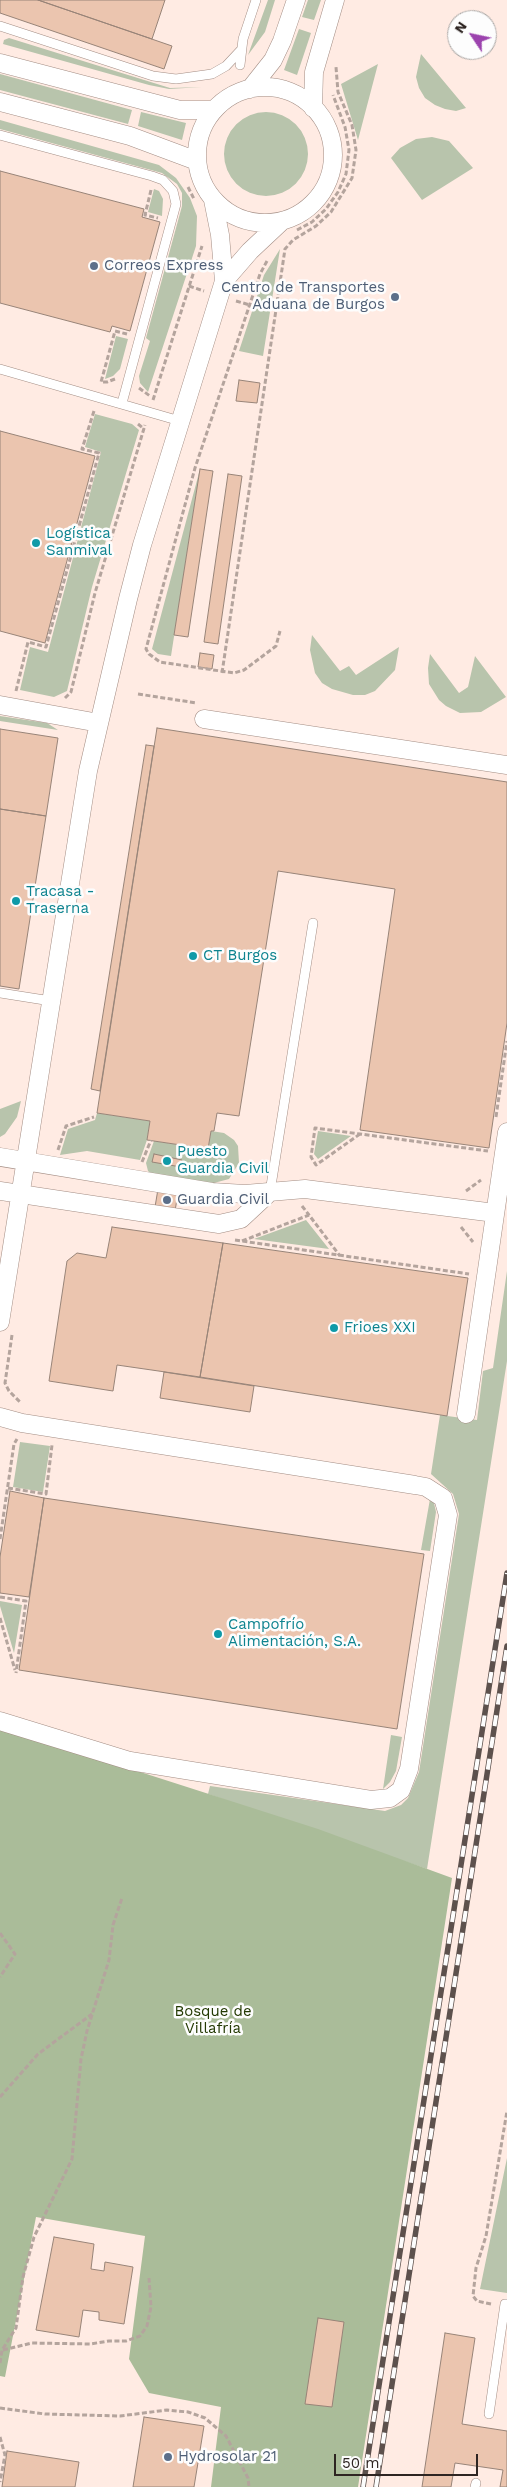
<!DOCTYPE html>
<meta charset="utf-8">
<style>
body{margin:0}
#map{position:relative;width:507px;height:2487px;overflow:hidden;background:#ffebe3;font-family:"Work Sans",sans-serif}
canvas{display:block}
.north{position:absolute;left:447px;top:10px;width:50px;height:50px;box-sizing:border-box;background:#fdfdfd;border:1px solid #aaa7a5;border-radius:50%;rotate:304deg;font-size:14px;font-weight:700;line-height:20px;text-align:center;color:#2e2522}
.north::after{content:'';display:block;margin:auto;width:18px;height:22px;background:#9c43ae;clip-path:polygon(50% 0,100% 100%,50% 72%,0 100%)}
.scale{position:absolute;left:334px;top:2454px;width:144px;height:22px;box-sizing:border-box;border:2px solid #2e2522;border-top:0;padding-left:6px;font-size:15px;line-height:18px;white-space:nowrap;color:#2e2522;-webkit-text-stroke:4px #fdfdfd;paint-order:stroke}
</style>
<div id="map">
<canvas width="507" height="2487"></canvas>
<div class="north">N</div>
<div class="scale">50 m</div>
</div>
<script>
const context = document.querySelector('canvas').getContext('2d');
context.lineJoin = 'round';
function fill(path, color) { context.fillStyle = color; context.fill(path, 'evenodd'); }
const poly = rows => new Path2D(rows.map(r => 'M' + r).join(''));
function trace(path, color, width, dash) { context.strokeStyle = color; context.lineWidth = width; context.lineCap = dash ? 'butt' : 'round'; context.setLineDash(dash || []); context.stroke(path); }
function drawText(font, color, halo, rows, align = 'center') {
  context.font = font + ' "Work Sans",sans-serif'; context.lineWidth = 5; context.setLineDash([]); context.textBaseline = 'middle'; context.strokeStyle = halo; context.fillStyle = color; for (const [text, x, y, turn = 0] of rows) {
    context.save(); context.translate(x, y); context.rotate((+turn || 0) * Math.PI / 180); context.textAlign = isNaN(turn) ? turn : align; if (halo) context.strokeText(text, 0, 0); context.fillText(text, 0, 0); context.restore();
  }
}
const green = poly([
 [268,0,275,0,265,32,248,55],
 [308,0,321,0,314,20,302,17],
 [299,29,311,33,297,75,284,70],
 [9,38,170,88,202,87,169,89,149,85,3,44,4,40],
 [421,54,466,108,456,111,445,109,435,105,425,98,419,88,416,77],
 [378,64,358,140,341,84],
 [0,74,132,110,128,124,0,90],
 '224 154a42 42 0 1 1 84 0a42 42 0 1 1-84 0Z',
 [141,112,186,123,182,140,138,126],
 [0,120,159,165,176,178,190,198,197,216,196,246,148,392,140,383,139,376,150,341,146,338,182,206,182,193,177,184,162,173,0,129],
 [432,137,449,141,473,168,422,200,391,158,400,148,416,139],
 [154,189,159,191,163,199,162,216,148,212],
 [280,249,263,356,239,351,264,275],
 [116,336,128,339,120,369,113,376,105,379],
 [95,414,132,424,139,430,92,587,67,691,54,697,20,690,30,647,48,652,101,452,85,447],
 [200,469,171,656,158,654,152,649],
 [312,635,340,671,349,666,356,675,399,647,395,670,375,691,365,695,353,695,332,689,322,683,315,673,310,650],
 [430,654,459,693,468,687,475,656,506,697,481,712,460,713,446,706,439,700,429,684,428,668],
 [0,716,47,723,58,730,0,721],
 [21,1101,17,1117,5,1134,0,1137,0,1109],
 [97,1113,150,1121,147,1140,140,1160,87,1151,60,1155,68,1129,95,1120],
 [211,1131,224,1133,234,1140,238,1146,239,1163,229,1179,210,1184,151,1174,148,1171,146,1163,154,1141,208,1149],
 [318,1131,351,1136,318,1159,314,1154],
 [306,1220,329,1249,254,1239],
 [507,1271,507,1361,427,1869,208,1794,210,1786,385,1811,401,1805,408,1798,419,1772,459,1514,453,1494,431,1474,440,1415,477,1420,483,1371,493,1368],
 [20,1442,50,1446,43,1492,13,1487],
 [430,1499,434,1503,436,1512,430,1551,421,1550],
 [0,1601,22,1605,14,1653,0,1606],
 [391,1735,402,1737,396,1771,390,1782,383,1789],
 [507,2158,507,2293,480,2289]
]);
const forest = poly([
 [0,1727,318,1829,452,1878,358,2487,211,2487,221,2407,149,2393,129,2359,145,2236,36,2217,5,2377,0,2376]
]);
const building = poly([
 [0,0,38,0,172,46,164,69,0,13,0,0],
 [38,0,165,0,152,39,38,0],
 [0,171,144,209,142,217,160,222,130,331,112,326,110,332,0,303,0,171],
 [239,380,260,383,257,403,236,401,239,380],
 [0,431,95,456,45,643,0,631,0,431],
 [200,469,213,471,188,637,174,635,200,469],
 [228,474,242,476,218,644,204,642,228,474],
 [200,653,214,655,212,669,198,667,200,653],
 [157,728,507,782,507,1023,489,1148,360,1130,395,889,278,871,239,1116,217,1113,214,1131,211,1131,208,1149,147,1140,150,1121,97,1113,157,728],
 [0,729,58,738,46,816,0,809,0,729],
 [146,745,154,746,100,1091,91,1089,146,745],
 [0,809,46,816,19,989,0,986,0,809],
 [154,1154,182,1160,181,1167,152,1162,154,1154],
 [158,1189,178,1193,175,1211,155,1207,158,1189],
 [112,1227,223,1243,200,1377,117,1365,113,1391,49,1381,67,1261,77,1253,106,1258,112,1227],
 [223,1243,468,1278,447,1416,200,1377,223,1243],
 [164,1372,254,1386,250,1412,160,1398,164,1372],
 [10,1491,44,1498,29,1597,0,1593,0,1557,10,1491],
 [44,1498,424,1554,397,1729,19,1670,44,1498],
 [54,2237,94,2244,91,2269,104,2271,105,2262,133,2267,124,2324,99,2320,99,2312,83,2310,79,2337,36,2330,54,2237],
 [318,2318,344,2322,332,2407,305,2404,318,2318],
 [445,2333,475,2338,462,2424,507,2431,507,2487,500,2487,503,2470,455,2463,451,2487,422,2487,445,2333],
 [144,2417,204,2426,194,2487,133,2487,144,2417],
 [7,2451,79,2462,75,2487,2,2487,7,2451]
]);
const path = poly([
 [188,187,194,199],
 [151,190,145,215,158,218],
 [297,230,312,222,326,209,338,192,346,174,349,150,345,127,333,95],
 [267,261,260,274,195,468,146,649,149,654,160,662,234,673,244,670,276,646,280,631],
 [189,286,204,291],
 [236,301,250,305],
 [115,379,107,382,101,382,115,331,127,334],
 [139,388,150,396],
 [153,400,202,246],
 [138,424,144,429],
 [222,673,285,249,293,240,316,226,331,212,352,178,356,150,352,125,338,92,336,67],
 [16,691,28,642,46,647,99,453,82,449,94,411],
 [138,694,197,703],
 [65,698,71,692,95,593,145,425],
 [496,1117,507,1041],
 [360,1134,316,1165,311,1157,315,1128,360,1134,488,1151],
 [58,1150,66,1126,94,1117],
 [142,1162,151,1140],
 [466,1191,481,1180],
 [302,1206,309,1215],
 [461,1227,473,1242],
 [235,1240,469,1274],
 [242,1241,309,1215,340,1256],
 [12,1335,5,1383,9,1391,21,1403],
 [8,1488,46,1494,52,1445],
 [0,1539,14,1444,17,1439],
 [0,1597,26,1601,16,1673],
 [0,1618,15,1670],
 [0,1933,15,1954,0,1977],
 [0,2097,38,2054,92,2014],
 [491,2304,477,2301,473,2296,476,2268,486,2236,507,2111],
 [3,2350,32,2343,90,2344,109,2341,126,2341,140,2336,147,2326,151,2307,149,2278],
 [0,2363,2,2350,16,2328,23,2277,34,2237,72,2159,81,2059,87,2031,109,1960,113,1925,122,1898],
 [0,2408,45,2414,120,2416,167,2410,188,2412,205,2418,226,2436,248,2478,249,2487],
 [0,2437,5,2455,0,2482]
]);
const lane = poly([
 [0,26,153,76,176,79,212,74,226,66,241,50],
 [240,65,243,39,256,0],
 [0,135,152,176,163,180,173,191,176,204,122,403],
 [0,369,180,421],
 [0,993,51,1001],
 [270,1192,313,923],
 [489,2414,505,2304,507,2304],
 [475,2487,476,2483]
]);
const street = poly([
 [0,63,180,110,214,110],
 '197 155a68 68 0 1 1 136 0a68 68 0 1 1-136 0Z',
 [250,89,273,60,282,41,296,0],
 [0,102,130,136,197,161],
 [313,108,314,72,335,0],
 [224,281,250,251,282,221],
 [0,705,99,723],
 [204,719,507,765],
 [0,1157,212,1192,245,1194,305,1189,495,1213],
 [0,1191,219,1224,241,1219,270,1192],
 [0,1322,88,771,128,599,142,545,224,281,220,235,213,200],
 [466,1414,507,1132],
 [0,1417,22,1423,415,1485,426,1487,443,1498,448,1515,409,1769,401,1790,390,1798,371,1800,130,1761,0,1721]
]);
const rail = poly([
 [363,2487,507,1573],
 [376,2487,507,1646]
]);
const markers = [
 [94,266,5,"#5c6f8a"],
 [395,297,5,"#5c6f8a"],
 [36,543,5,"#0f9aa8"],
 [16,901,5,"#0f9aa8"],
 [193,956,5,"#0f9aa8"],
 [167,1161,5,"#0f9aa8"],
 [167,1200,5,"#5c6f8a"],
 [334,1328,5,"#0f9aa8"],
 [218,1634,5,"#0f9aa8"],
 [168,2457,5,"#5c6f8a"]
];
const serviceNames = [
 ["Correos Express",104,266],
 ["Centro de Transportes",385,288,"right"],
 ["Aduana de Burgos",385,305,"right"],
 ["Guardia Civil",177,1200],
 ["Hydrosolar 21",178,2457]
];
const cultureNames = [
 ["Logística",46,534],
 ["Sanmival",46,551],
 ["Tracasa -",26,892],
 ["Traserna",26,909],
 ["CT Burgos",203,956],
 ["Puesto",177,1152],
 ["Guardia Civil",177,1169],
 ["Frioes XXI",344,1328],
 ["Campofrío",228,1625],
 ["Alimentación, S.A.",228,1642]
];
const parkNames = [
 ["Bosque de",213,2012],
 ["Villafría",213,2029]
];
fill(green, '#b8c4ac');
fill(forest, '#aabc99');
fill(building, '#ebc5af');
trace(building, '#988478', 1);
trace(lane, '#a38d84', 10);
trace(street, '#a38d84', 19);
trace(path, '#b4a49d', 3, [5, 2.5]);
trace(lane, '#fff', 9);
trace(street, '#fff', 18);
trace(rail, '#5d514d', 5.5);
trace(rail, '#fdfdfd', 4, [11]);
for (const [x, y, r, color] of markers) { const dot = new Path2D(); dot.arc(x, y, r, 0, 2 * Math.PI); context.fillStyle = color; context.fill(dot); trace(dot, '#fdfdfd', 2); }
drawText('15px', '#4e5e75', '#fdfdfd', serviceNames, 'left');
drawText('15px', '#0d838f', '#fdfdfd', cultureNames, 'left');
drawText('15px', '#233902', '#fdfdfd', parkNames);
</script>
